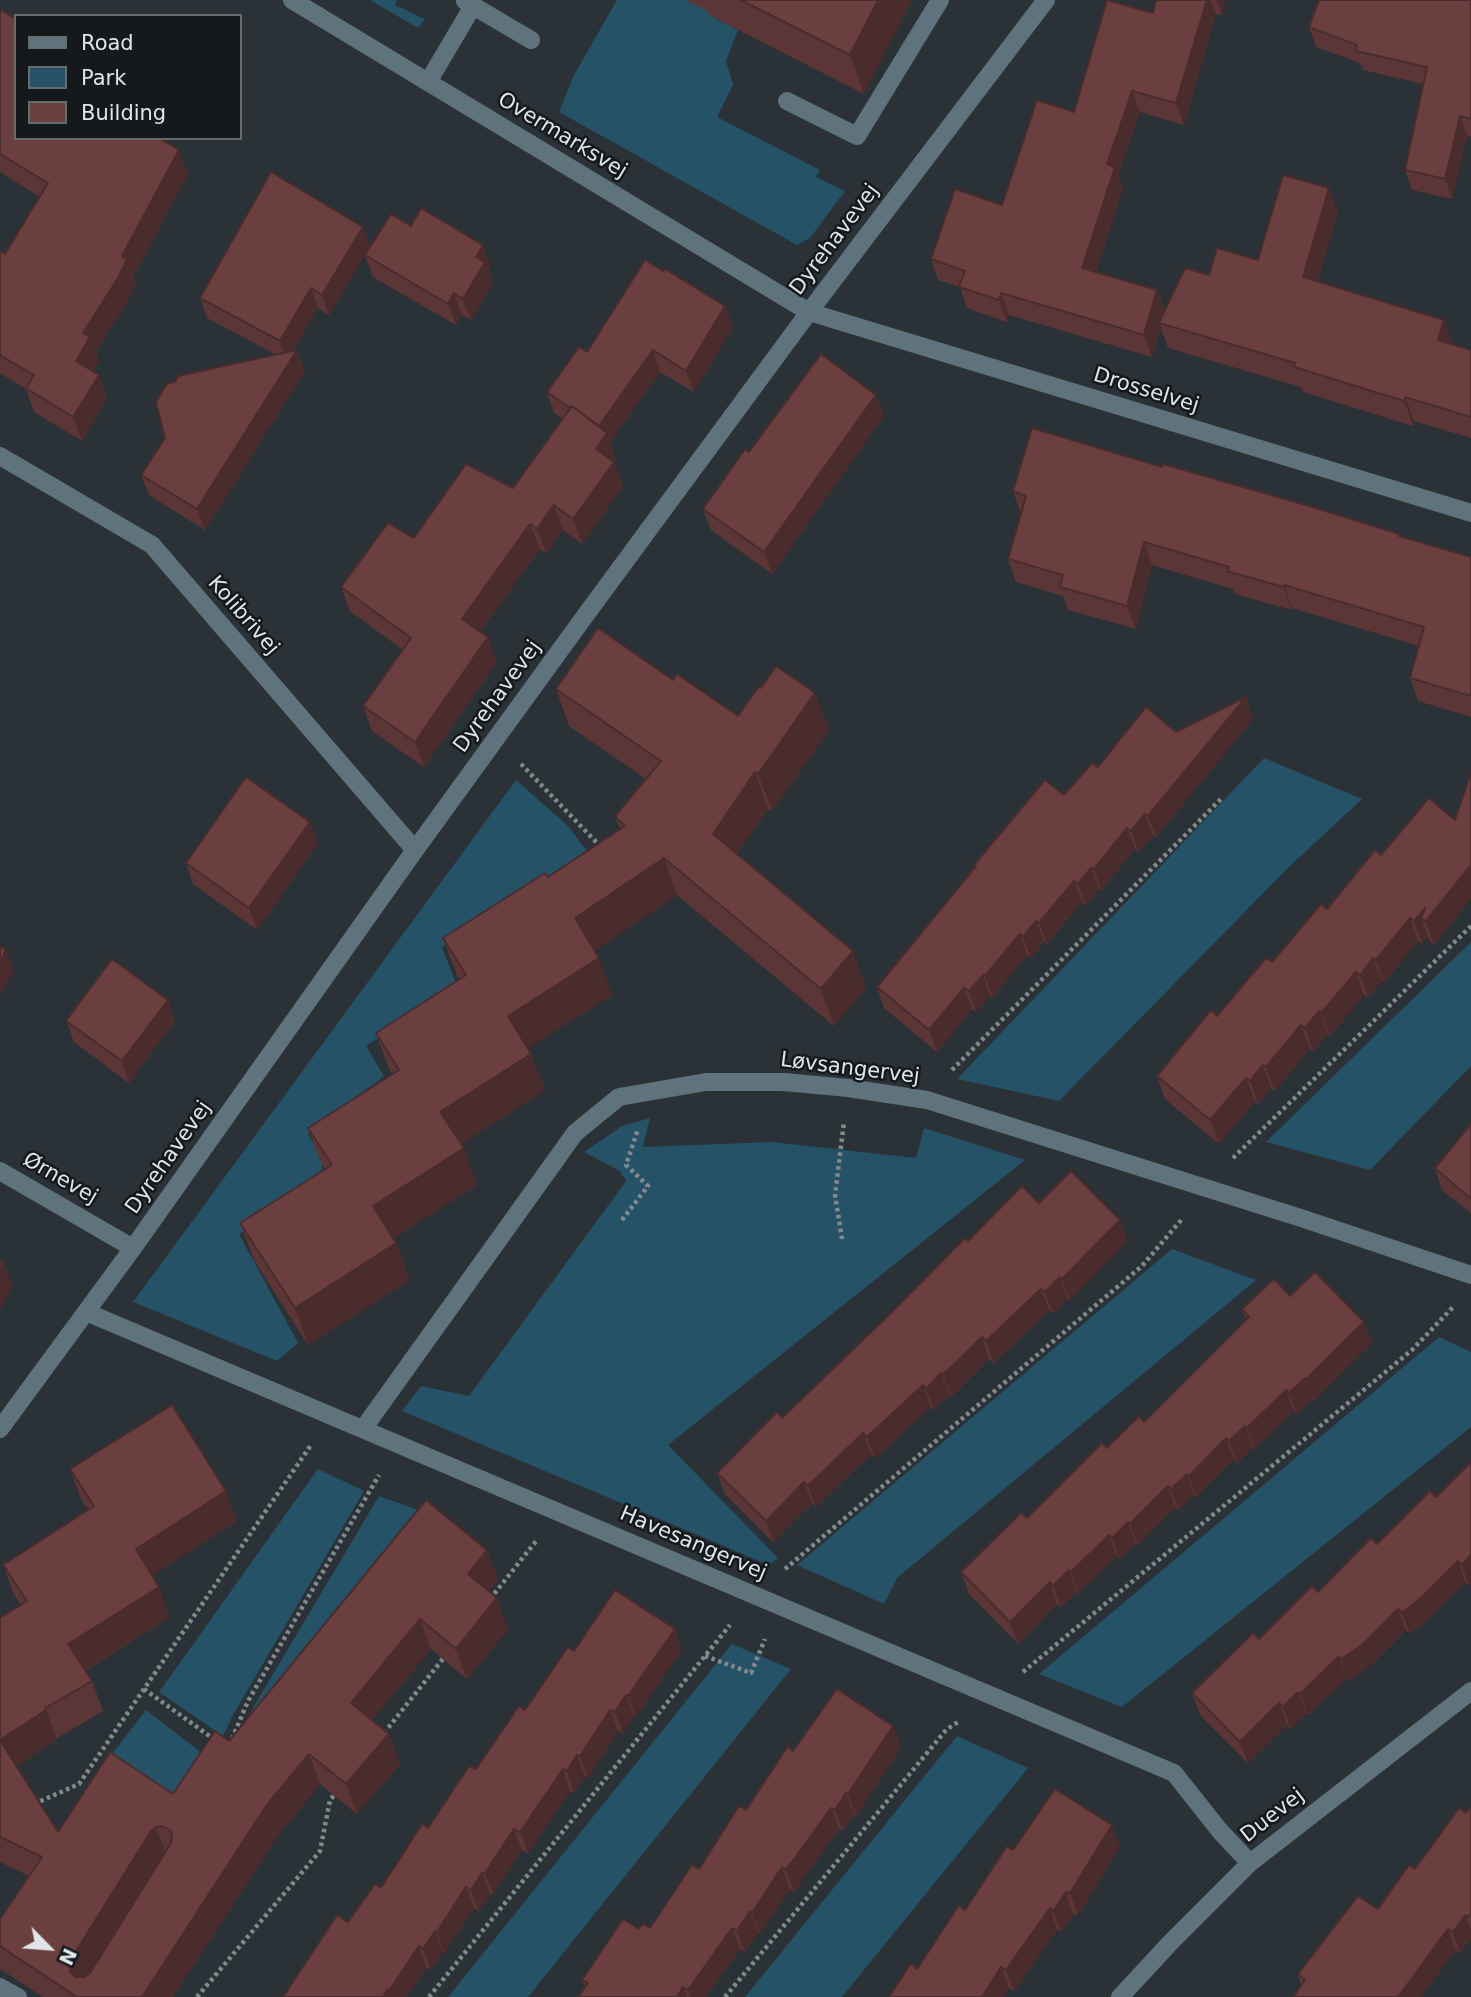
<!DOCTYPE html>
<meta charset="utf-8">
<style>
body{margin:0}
#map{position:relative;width:1471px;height:1997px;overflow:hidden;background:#2a3237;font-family:"DejaVu Sans",sans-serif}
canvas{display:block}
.legend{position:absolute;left:14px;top:14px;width:228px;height:126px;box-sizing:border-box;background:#16191b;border:2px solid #666b6d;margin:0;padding:9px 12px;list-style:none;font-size:21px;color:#dfe5e8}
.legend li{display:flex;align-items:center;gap:14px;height:35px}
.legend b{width:35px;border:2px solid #666b6d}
.north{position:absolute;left:14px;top:1913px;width:70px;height:70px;-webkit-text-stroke:5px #16191b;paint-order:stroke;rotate:115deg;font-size:19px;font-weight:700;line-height:28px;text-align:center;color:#dfe5e8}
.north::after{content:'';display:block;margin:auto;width:24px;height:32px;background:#dfe5e8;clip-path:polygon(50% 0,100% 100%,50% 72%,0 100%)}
</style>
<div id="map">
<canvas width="1471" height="1997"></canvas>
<ul class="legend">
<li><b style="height:9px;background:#5f737d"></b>Road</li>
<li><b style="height:19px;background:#255266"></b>Park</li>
<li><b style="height:19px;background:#6b3f3f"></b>Building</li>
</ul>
<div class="north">N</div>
</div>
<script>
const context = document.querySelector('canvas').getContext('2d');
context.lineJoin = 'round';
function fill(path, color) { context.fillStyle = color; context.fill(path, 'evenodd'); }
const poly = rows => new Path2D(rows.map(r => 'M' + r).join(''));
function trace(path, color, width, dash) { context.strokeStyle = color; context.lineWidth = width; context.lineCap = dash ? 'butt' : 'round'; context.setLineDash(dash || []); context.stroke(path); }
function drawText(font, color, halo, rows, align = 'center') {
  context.font = font + ' "DejaVu Sans",sans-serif'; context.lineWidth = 5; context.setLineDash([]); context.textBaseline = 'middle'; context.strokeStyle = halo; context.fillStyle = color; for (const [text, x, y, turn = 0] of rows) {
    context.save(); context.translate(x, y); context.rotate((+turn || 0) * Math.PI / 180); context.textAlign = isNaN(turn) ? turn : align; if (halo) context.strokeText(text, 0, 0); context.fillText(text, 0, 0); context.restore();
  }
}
const green = poly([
 [370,0,397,0,395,5,425,19,418,28],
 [617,0,716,0,709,15,738,30,726,61,733,85,717,117,820,170,816,177,845,191,810,238,797,245,559,112,574,75],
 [1264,758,1362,799,1288,868,1059,1101,957,1079],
 [516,780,567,825,605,874,542,884,442,947,457,986,366,1046,384,1076,308,1134,322,1159,322,1175,239,1234,298,1343,277,1361,133,1302],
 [1471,942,1471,1066,1370,1170,1266,1142],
 [650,1118,643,1147,772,1142,916,1158,924,1128,1025,1160,668,1445,778,1558,769,1565,402,1411,421,1386,469,1396,626,1181,620,1171,584,1152,622,1126],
 [1172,1249,1256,1280,897,1578,884,1604,797,1565],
 [1439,1337,1471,1352,1471,1427,1122,1707,1039,1674],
 [318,1469,364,1491,233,1715,223,1736,159,1692],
 [379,1496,443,1519,233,1752,254,1706],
 [732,1644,791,1669,528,1997,448,1997],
 [146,1710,212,1761,183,1801,112,1754],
 [957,1736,1028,1768,842,1997,745,1997]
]);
const path = poly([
 [521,764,600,846],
 [952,1070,1221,799],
 [1233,1158,1471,926],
 [622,1220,648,1186,626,1165,638,1129],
 [842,1239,835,1195,844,1122],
 [785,1569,1142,1266,1182,1219],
 [490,1599,537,1540],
 [705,1656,751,1673,765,1639],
 [1023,1672,1412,1350,1454,1306],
 [144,1689,215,1740],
 [384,1733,446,1655],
 [232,1739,248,1701,379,1475],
 [34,1804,79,1784,311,1445],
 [197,1997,320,1851,330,1800,337,1792],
 [429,1997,730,1625],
 [725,1997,946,1730,958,1722]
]);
const minor = poly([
 [292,0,809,312,1471,513],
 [465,1,531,40],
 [428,82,473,6],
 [787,101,857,136,940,0],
 [0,456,152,545,415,850],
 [0,1171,133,1248],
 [86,1312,1174,1773,1220,1831,1250,1863],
 [0,1429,133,1248,415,850,582,620,809,312,1046,0],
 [363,1429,575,1133,619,1097,706,1082,784,1082,848,1088,927,1100,1301,1218,1471,1275],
 [0,1987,18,1997],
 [1120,1997,1170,1943,1250,1863,1471,1691]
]);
const wall = poly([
 [686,0,912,0,864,94,709,15,708,11],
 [1156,0,1225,0,1222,15,1216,14,1184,125,1140,112,1118,175,1123,188,1096,272,1157,290,1165,311,1209,275,1258,260,1338,213,1317,281,1453,345,1471,350,1471,438,1414,421,1413,426,1303,392,1301,387,1168,348,1161,327,1152,357,1009,315,1007,322,967,308,960,287,938,280,931,259,1002,205,1074,112,1153,13],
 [1471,0,1471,137,1467,136,1452,199,1412,190,1405,170,1423,84,1363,70,1360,63,1316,47,1309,27],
 [0,9,16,138,188,174,133,277,136,283,127,302,96,351,99,361,93,372,99,375,107,399,82,441,34,412,26,389,0,373,0,251,5,254,40,197,0,172],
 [411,226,483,245,491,266,488,271,493,283,471,320,462,315,456,325,373,277,365,255],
 [363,227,370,246,329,315,318,308,292,352,305,371,205,530,149,495,141,475,165,438,277,355,207,318,200,298],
 [663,271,725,306,733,327,694,392,660,372,610,442,616,458,614,461,623,486,582,544,563,530,546,554,540,549,480,632,497,662,424,767,372,731,363,706,403,650,350,611,341,587,414,538,513,488,563,419,554,413,547,392,587,352],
 [884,416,772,574,711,530,703,509],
 [1162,467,1471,557,1471,717,1418,701,1410,678,1419,646,1292,608,1292,610,1235,594,1233,589,1152,565,1136,629,1068,610,1063,596,1016,582,1008,559,1021,514,1013,491],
 [673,680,738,716,761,688,815,693,829,730,772,811,768,809,737,854,866,988,834,1026,677,895,594,951,612,995,528,1048,531,1054,545,1090,461,1144,477,1185,393,1238,396,1243,410,1280,308,1345,254,1260,240,1223,325,1169,322,1165,308,1128,392,1074,389,1069,376,1033,459,979,457,975,443,938,548,877,620,829,615,816,646,779,569,726,556,689],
 [1246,697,1253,719,1156,837,1153,835,1139,852,1135,849,1101,890,1099,889,1086,905,1082,902,1047,944,1044,942,1031,958,1027,955,993,997,990,996,976,1012,972,1009,937,1052,884,1008,877,987,975,868,974,865,1064,795,1098,767,1176,732],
 [1455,820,1434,945,1430,942,1428,937,1422,944,1418,941,1384,983,1382,981,1368,998,1364,995,1330,1036,1328,1034,1313,1051,1310,1049,1275,1091,1271,1088,1258,1104,1255,1101,1219,1144,1165,1099,1157,1076,1381,855],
 [310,822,318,843,257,930,193,884,186,863],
 [168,1000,175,1021,129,1083,74,1042,66,1021],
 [1471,1124,1471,1213,1442,1190,1435,1168],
 [1039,1203,1128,1241,1070,1300,1068,1299,1053,1313,1049,1310,994,1363,989,1359,951,1397,949,1395,934,1410,931,1407,875,1458,871,1454,816,1507,812,1503,773,1542,725,1494,717,1473,782,1418,968,1241],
 [1290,1296,1372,1343,1313,1401,1312,1399,1297,1414,1294,1411,1255,1449,1253,1447,1237,1463,1234,1459,1196,1497,1194,1495,1179,1510,1175,1507,1138,1545,1136,1544,1120,1559,1117,1556,1078,1594,1076,1592,1061,1607,1057,1604,1018,1644,969,1594,961,1572,1027,1518,1107,1448,1144,1422,1246,1320,1242,1309],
 [1471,1462,1469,1586,1465,1582,1430,1618,1410,1634,1406,1630,1370,1666,1349,1681,1347,1678,1308,1715,1306,1713,1291,1729,1287,1725,1248,1763,1200,1715,1192,1693,1436,1497],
 [70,1469,237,1521,152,1575,170,1617,85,1671,92,1681,103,1711,57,1738,57,1740,17,1766,58,1832,173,1794,229,1741,487,1550,498,1580,489,1591,508,1629,467,1679,431,1649,372,1720,389,1734,400,1764,357,1814,320,1784,277,1837,173,1997,43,1997,0,1969,0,1919,29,1876,0,1862,0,1618,21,1605,14,1595,3,1565,88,1510,81,1499],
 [682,1650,636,1717,634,1716,623,1734,618,1731,588,1778,585,1776,574,1792,570,1791,528,1853,522,1850,493,1894,490,1894,479,1911,474,1908,444,1953,443,1952,431,1970,426,1967,407,1997,283,1997,348,1922,381,1888,428,1828,574,1651],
 [901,1747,856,1816,854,1814,843,1831,839,1829,794,1892,790,1889,760,1934,758,1933,745,1952,740,1949,706,1997,578,1997,585,1987,582,1980,639,1929,650,1928,793,1751],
 [1471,1806,1471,1939,1460,1953,1455,1950,1421,1997,1293,1997,1301,1985,1298,1974,1378,1909,1415,1869],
 [1120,1847,1078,1915,1073,1914,1061,1932,1057,1929,1014,1992,1009,1988,917,1969,1013,1850]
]);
const shadedWall = poly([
 [878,0,912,0,864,94,850,55],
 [1207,0,1211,0,1216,14,1184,125,1176,103],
 [1216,0,1225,0,1222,15],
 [1132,91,1140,112,1118,175,1123,188,1090,290,1082,268,1107,164],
 [1460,116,1467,136,1452,199,1445,179],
 [179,150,188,174,133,277,136,283,127,302,96,351,99,361,85,385,76,361,83,333,122,256],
 [1329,188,1338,213,1312,301,1303,277],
 [363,227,370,246,329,315,322,295],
 [483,245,491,266,488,271,493,283,471,320,463,299,476,257],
 [311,288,318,308,287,360,280,341],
 [1157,290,1165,312,1159,323,1161,327,1152,357,1144,335],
 [454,293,462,315,456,325,448,304],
 [1001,293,1009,315,1007,322,999,300],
 [725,306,733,327,694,392,686,371],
 [1444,320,1453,345,1438,340],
 [297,350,305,371,205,530,197,509],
 [653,350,660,372,610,442,616,458,605,474,596,449,599,426],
 [99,375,107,399,82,441,73,417],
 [876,395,884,416,772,574,764,552],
 [1405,397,1414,421,1413,426,1404,401],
 [614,462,623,486,582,544,573,519],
 [554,505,563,530,546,554,537,529],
 [530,524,540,549,471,644,462,619],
 [1144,542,1152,565,1136,629,1127,606],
 [1284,585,1292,608,1292,610,1283,587],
 [488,637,497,662,424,767,415,742],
 [815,693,829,730,772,811,758,774],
 [1246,697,1253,719,1156,837,1148,816],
 [755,772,768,809,726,870,713,834],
 [1145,814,1153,835,1139,852,1131,831],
 [310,822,318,843,257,930,249,908],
 [1127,828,1135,849,1101,890,1094,869],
 [664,858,677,895,588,955,575,918],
 [1471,865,1471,899,1434,945,1426,921,1421,919,1428,937,1422,944,1414,921,1425,908],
 [1091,868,1099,889,1086,905,1078,884],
 [1074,881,1082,902,1047,944,1039,923],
 [1410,918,1418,941,1384,983,1376,960],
 [1036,921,1044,942,1031,958,1023,937],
 [1020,934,1027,955,993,997,985,976],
 [6,950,14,971,0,995,0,961],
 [853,951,866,988,834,1026,821,989],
 [599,958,612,995,521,1053,508,1016],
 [1373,958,1382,981,1368,998,1360,975],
 [1356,972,1364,995,1330,1036,1321,1013],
 [983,975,990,996,976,1012,969,991],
 [964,988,972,1009,937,1052,929,1030],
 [168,1000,175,1021,129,1083,122,1061],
 [1319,1011,1328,1034,1313,1051,1305,1028],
 [1301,1025,1310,1049,1275,1091,1266,1067],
 [531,1054,545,1090,454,1149,440,1112],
 [1263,1065,1271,1088,1258,1104,1250,1081],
 [1246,1078,1255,1101,1219,1144,1210,1120],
 [464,1148,477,1185,386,1243,373,1206],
 [1120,1220,1128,1241,1070,1300,1062,1279],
 [396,1243,410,1280,308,1345,295,1308],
 [4,1263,13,1287,0,1310,0,1271],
 [1060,1277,1068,1299,1053,1313,1045,1292],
 [1041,1289,1049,1310,994,1363,986,1341],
 [1364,1322,1372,1343,1313,1401,1306,1379],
 [982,1337,989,1359,951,1397,943,1375],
 [941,1373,949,1395,934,1410,926,1389],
 [1305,1378,1312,1399,1297,1414,1289,1393],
 [923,1385,931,1407,875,1458,867,1437],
 [1286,1390,1294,1411,1255,1449,1247,1428],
 [1245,1426,1253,1447,1237,1463,1229,1441],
 [863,1433,871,1454,816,1507,808,1486],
 [1226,1438,1234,1459,1196,1497,1189,1476],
 [1187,1474,1194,1495,1179,1510,1171,1489],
 [804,1482,812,1503,773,1542,766,1521],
 [1168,1486,1175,1507,1138,1545,1130,1524],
 [226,1491,237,1521,147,1579,136,1549],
 [1128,1522,1136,1544,1120,1559,1112,1538],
 [1109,1535,1117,1556,1078,1594,1071,1572],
 [487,1550,498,1580,478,1604,468,1574],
 [1471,1555,1471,1584,1469,1586,1462,1565],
 [1458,1561,1465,1582,1430,1618,1410,1634,1402,1613],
 [1069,1570,1076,1592,1061,1607,1053,1586],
 [1050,1582,1057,1604,1018,1644,1010,1622],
 [159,1587,170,1617,79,1674,68,1644],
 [497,1598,508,1629,467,1679,456,1649],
 [1398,1609,1406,1630,1370,1666,1349,1681,1341,1659],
 [420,1619,431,1649,362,1733,351,1703],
 [675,1629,682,1650,636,1717,628,1696],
 [1339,1656,1347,1678,1308,1715,1300,1694],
 [1298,1692,1306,1713,1291,1729,1283,1707],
 [626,1695,634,1716,623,1734,615,1712],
 [1279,1703,1287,1725,1248,1763,1240,1742],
 [46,1710,57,1740,11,1770,0,1740],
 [610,1710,618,1731,588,1778,580,1756],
 [893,1726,901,1747,856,1816,848,1794],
 [389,1734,400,1764,357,1814,346,1784],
 [309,1754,320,1784,277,1837,173,1997,142,1997,266,1806],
 [577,1755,585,1776,574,1792,567,1771],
 [563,1769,570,1791,528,1853,520,1832],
 [846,1793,854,1814,843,1831,835,1810],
 [831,1808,839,1829,794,1892,786,1870],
 [1112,1825,1120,1847,1078,1915,1070,1893],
 [156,1827,167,1857,81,1991,70,1972,70,1961,151,1831],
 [514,1829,522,1850,493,1894,485,1873],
 [782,1867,790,1889,760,1934,752,1913],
 [482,1873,490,1894,479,1911,471,1890],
 [466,1887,474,1908,444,1953,437,1932],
 [1066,1892,1073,1914,1061,1932,1053,1911],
 [1050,1908,1057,1929,1014,1992,1006,1970],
 [750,1911,758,1933,745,1952,737,1931],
 [1465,1915,1471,1930,1471,1939,1460,1953,1453,1932],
 [732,1928,740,1949,706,1997,691,1997,688,1990],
 [1448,1929,1455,1950,1421,1997,1398,1997],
 [435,1931,443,1952,431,1970,423,1949],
 [419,1946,426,1967,407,1997,391,1997,389,1991],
 [1001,1967,1009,1988,1004,1997,982,1997],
 [683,1987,687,1997,677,1997],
 [388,1989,391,1997,383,1997]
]);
const building = poly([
 [741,0,878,0,850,55,741,0],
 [1107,0,1153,13,1156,0,1207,0,1176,103,1132,91,1107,164,1115,167,1082,268,1157,290,1144,335,1001,293,999,300,959,287,965,271,931,259,955,189,1002,205,1037,100,1074,112,1107,0],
 [1319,0,1471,0,1471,119,1460,116,1445,179,1405,170,1427,67,1356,51,1357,45,1309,27,1319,0],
 [0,9,16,19,16,30,15,32,16,33,16,138,159,138,179,150,122,256,127,259,118,278,83,333,90,337,76,361,99,375,73,417,26,388,34,375,0,355,0,251,5,254,48,183,0,154,0,9],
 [271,172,363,227,322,295,311,288,280,341,200,298,271,172],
 [1283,175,1329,188,1303,277,1444,320,1438,340,1471,350,1471,417,1405,397,1404,401,1294,367,1295,363,1159,323,1185,268,1209,275,1217,248,1258,260,1283,175],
 [421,208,483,245,476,257,485,262,463,299,454,293,448,304,365,255,391,214,411,226,421,208],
 [645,260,663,271,665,269,725,306,686,371,653,350,599,426,572,406,570,408,547,392,579,347,587,352,645,260],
 [297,350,197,509,141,475,165,438,156,402,167,384,175,382,178,376,297,350],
 [821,354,876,395,764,552,703,509,745,449,749,452,821,354],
 [572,406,607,433,596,449,614,462,573,519,554,505,537,529,530,524,462,619,488,637,415,742,363,706,411,638,341,587,388,523,414,538,466,464,513,488,572,406],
 [1032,428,1162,467,1163,464,1309,506,1399,534,1399,536,1471,557,1471,696,1410,678,1424,627,1284,585,1283,587,1227,571,1229,567,1144,542,1127,606,1060,587,1063,575,1008,559,1026,496,1013,491,1032,428],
 [598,628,673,680,677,674,738,716,759,686,761,688,776,666,815,693,758,774,755,772,713,834,853,951,821,989,664,858,575,918,599,958,508,1016,531,1054,440,1112,464,1148,373,1206,396,1243,295,1308,240,1223,332,1165,308,1128,399,1070,376,1033,466,975,443,938,545,873,548,877,625,826,615,816,661,761,556,689,598,628],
 [1246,697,1148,816,1145,814,1131,831,1127,828,1094,869,1091,868,1078,884,1074,881,1039,923,1036,921,1023,937,1020,934,985,976,983,975,969,991,964,988,929,1030,877,987,976,866,974,865,1045,780,1064,795,1092,763,1098,767,1146,707,1176,732,1246,697],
 [1471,773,1471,865,1426,921,1421,919,1425,908,1414,921,1410,918,1376,960,1373,958,1360,975,1356,972,1321,1013,1319,1011,1305,1028,1301,1025,1266,1067,1263,1065,1250,1081,1246,1078,1210,1120,1157,1076,1211,1010,1217,1016,1266,958,1272,962,1321,904,1327,909,1375,850,1381,855,1429,798,1455,820,1471,773],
 [246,777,310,822,249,908,186,863,246,777],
 [0,946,6,950,0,961,0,946],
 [112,959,168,1000,122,1061,66,1021,112,959],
 [1471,1124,1471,1199,1435,1168,1471,1124],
 [1071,1171,1120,1220,1062,1279,1060,1277,1045,1292,1041,1289,986,1341,982,1337,943,1375,941,1373,926,1389,923,1385,867,1437,863,1433,808,1486,804,1482,766,1521,717,1473,777,1412,782,1418,892,1312,965,1238,968,1241,1022,1186,1039,1203,1071,1171],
 [0,1261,4,1263,0,1271,0,1261],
 [1315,1272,1364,1322,1306,1379,1305,1378,1289,1393,1286,1390,1247,1428,1245,1426,1229,1441,1226,1438,1189,1476,1187,1474,1171,1489,1168,1486,1130,1524,1128,1522,1112,1538,1109,1535,1071,1572,1069,1570,1053,1586,1050,1582,1010,1622,961,1572,1021,1513,1027,1518,1102,1443,1107,1448,1139,1416,1144,1422,1249,1317,1242,1309,1274,1279,1290,1296,1315,1272],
 [172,1405,226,1491,136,1549,159,1587,68,1644,92,1681,45,1708,46,1710,0,1740,58,1832,110,1752,173,1794,215,1731,229,1741,426,1500,487,1550,468,1574,497,1598,456,1649,420,1619,351,1703,389,1734,346,1784,309,1754,266,1806,142,1997,77,1997,0,1946,0,1919,42,1857,0,1837,0,1618,27,1601,3,1565,94,1506,70,1469,172,1405],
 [162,1826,171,1831,172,1837,171,1843,90,1973,85,1977,75,1977,70,1972,70,1961,151,1831,156,1827,162,1826],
 [1471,1462,1471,1555,1462,1565,1458,1561,1422,1597,1402,1613,1398,1609,1362,1645,1341,1659,1339,1656,1300,1694,1298,1692,1283,1707,1279,1703,1240,1742,1192,1693,1253,1633,1259,1639,1312,1586,1318,1592,1371,1538,1377,1544,1430,1491,1436,1497,1471,1462],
 [615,1590,675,1629,628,1696,626,1695,615,1712,610,1710,580,1756,577,1755,567,1771,563,1769,520,1832,514,1829,485,1873,482,1873,471,1890,466,1887,437,1932,435,1931,423,1949,419,1946,389,1991,388,1989,383,1997,283,1997,337,1915,348,1922,375,1884,381,1888,422,1824,428,1828,469,1766,476,1769,519,1706,525,1710,568,1647,574,1651,615,1590],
 [837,1689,893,1726,848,1794,846,1793,835,1810,831,1808,786,1870,782,1867,752,1913,750,1911,737,1931,732,1928,688,1990,683,1987,677,1997,578,1997,588,1983,582,1980,623,1919,639,1929,643,1924,650,1928,692,1865,699,1869,739,1806,746,1810,788,1746,793,1751,837,1689],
 [1055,1789,1112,1825,1070,1893,1066,1892,1053,1911,1050,1908,1006,1970,1001,1967,982,1997,889,1997,911,1963,917,1969,959,1905,965,1910,1007,1846,1013,1850,1055,1789],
 [1471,1806,1471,1913,1468,1917,1465,1915,1453,1932,1448,1929,1398,1997,1293,1997,1305,1980,1298,1974,1358,1896,1378,1909,1409,1865,1415,1869,1459,1808,1466,1813,1471,1806]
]);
const streetNames = [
 ["Overmarksvej",562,136,31],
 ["Dyrehavevej",835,240,-53],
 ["Drosselvej",1146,391,17],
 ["Kolibrivej",243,616,49],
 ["Dyrehavevej",498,697,-54],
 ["Løvsangervej",850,1069,7],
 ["Dyrehavevej",169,1158,-55],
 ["Ørnevej",60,1179,30],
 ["Havesangervej",693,1544,23],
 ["Duevej",1273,1816,-38]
];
fill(green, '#255266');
trace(path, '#838a8e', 4.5, [3.5, 3.5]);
trace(minor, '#5f737d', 18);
fill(wall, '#5c3636');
fill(shadedWall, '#4b2c2c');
fill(building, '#6b3f3f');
trace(building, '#4b2c2c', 2);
drawText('21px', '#dfe5e8', '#16191b', streetNames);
</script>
